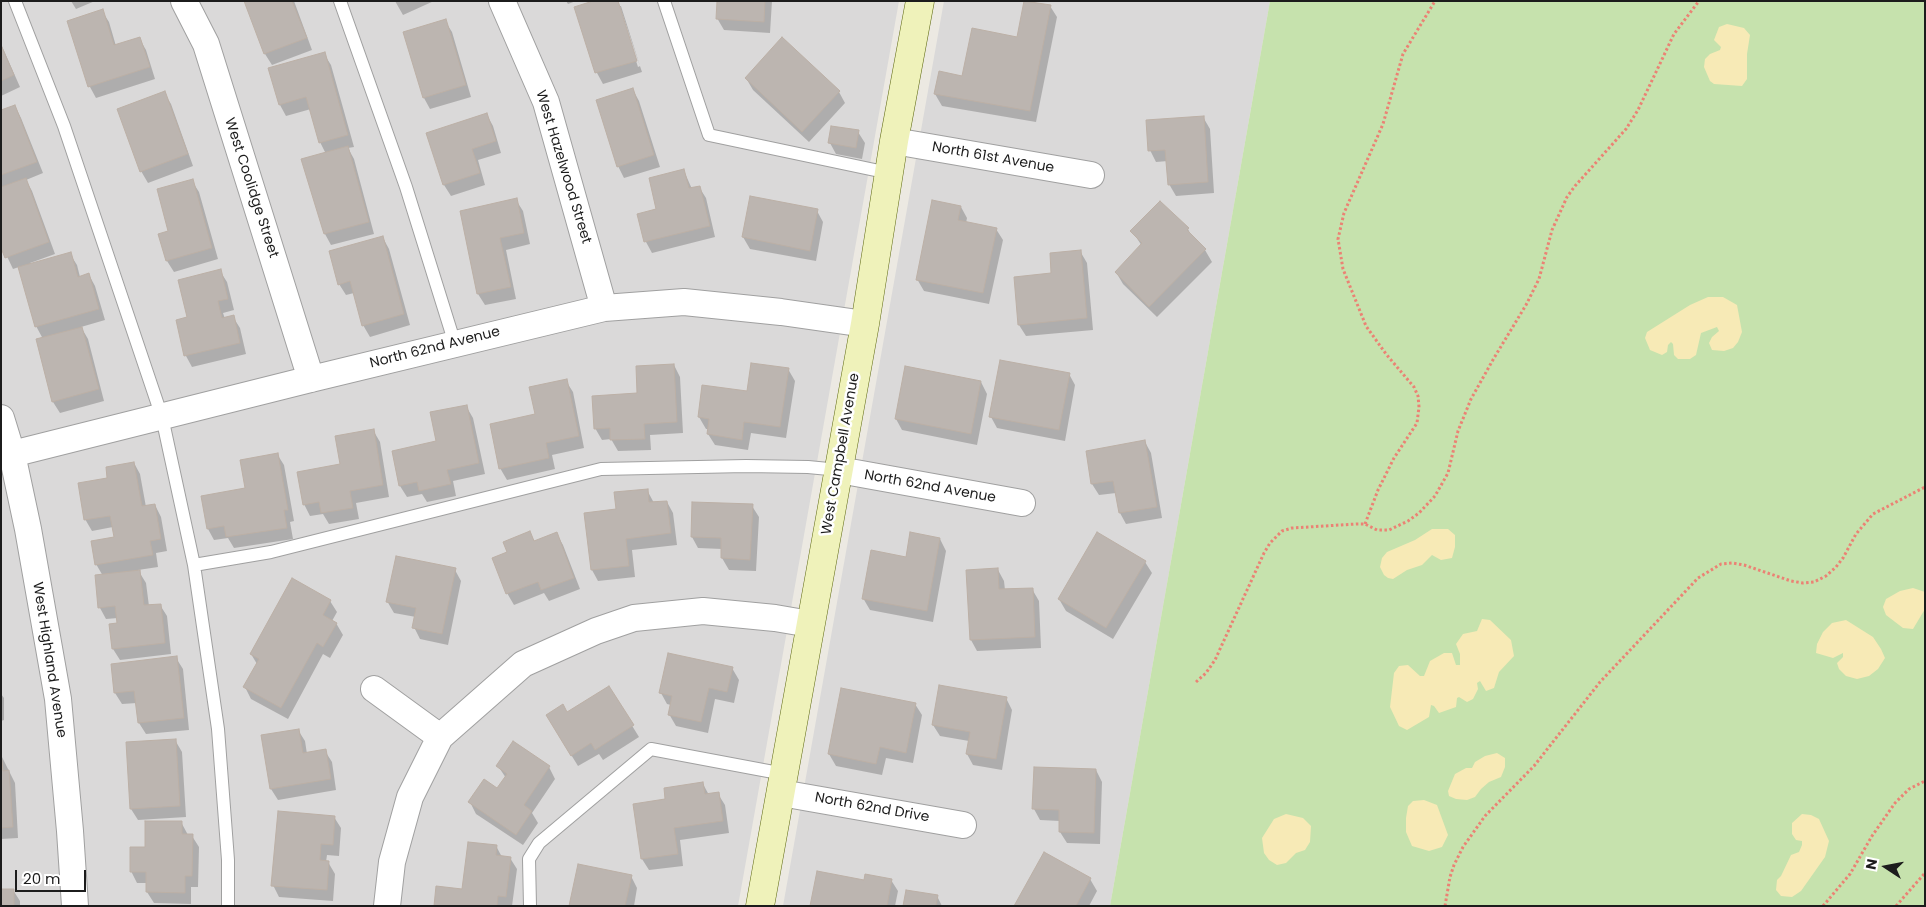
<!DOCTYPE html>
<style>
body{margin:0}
#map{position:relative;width:1926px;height:907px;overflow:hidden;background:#ece9e2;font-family:Poppins,sans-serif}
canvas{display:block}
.frame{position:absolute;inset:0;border:2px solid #1c1c1c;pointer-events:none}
.north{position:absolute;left:1861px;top:842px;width:50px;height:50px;-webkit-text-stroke:4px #fff;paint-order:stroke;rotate:281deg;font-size:14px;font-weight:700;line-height:20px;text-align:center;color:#1c1c1c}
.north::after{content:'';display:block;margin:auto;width:18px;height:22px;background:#1c1c1c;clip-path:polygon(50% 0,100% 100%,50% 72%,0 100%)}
.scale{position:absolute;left:15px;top:870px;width:71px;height:22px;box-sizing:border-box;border:2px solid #1c1c1c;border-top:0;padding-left:6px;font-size:15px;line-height:18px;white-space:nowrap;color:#1c1c1c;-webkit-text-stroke:4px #fff;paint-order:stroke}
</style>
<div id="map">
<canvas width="1926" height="907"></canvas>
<div class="frame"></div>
<div class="north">N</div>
<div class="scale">20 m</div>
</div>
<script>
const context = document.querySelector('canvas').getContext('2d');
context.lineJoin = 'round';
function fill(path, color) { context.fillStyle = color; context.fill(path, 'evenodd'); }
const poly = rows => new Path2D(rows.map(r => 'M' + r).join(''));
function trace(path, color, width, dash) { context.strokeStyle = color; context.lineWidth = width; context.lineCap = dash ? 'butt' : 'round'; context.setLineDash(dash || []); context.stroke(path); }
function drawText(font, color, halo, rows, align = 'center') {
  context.font = font + ' Poppins,sans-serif'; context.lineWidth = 5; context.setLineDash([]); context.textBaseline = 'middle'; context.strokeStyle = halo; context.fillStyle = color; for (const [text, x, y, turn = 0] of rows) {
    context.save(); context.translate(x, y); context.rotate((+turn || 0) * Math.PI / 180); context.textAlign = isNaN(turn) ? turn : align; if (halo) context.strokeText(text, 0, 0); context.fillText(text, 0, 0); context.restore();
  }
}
const residential = poly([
 [1,1,899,1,738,906,1,906],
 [944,1,1270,1,1110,906,783,906]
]);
const grass = poly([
 [1270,1,1925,1,1925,906,1110,906]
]);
const sand = poly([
 [1727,24,1744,28,1750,35,1747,54,1747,79,1742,86,1714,84,1710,81,1704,67,1705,59,1710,54,1720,50,1721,47,1714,40,1719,27],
 [1708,297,1723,297,1737,305,1742,332,1738,342,1733,348,1724,351,1712,350,1709,343,1712,337,1719,331,1717,327,1701,333,1696,355,1690,359,1678,359,1674,355,1673,344,1671,342,1668,345,1667,352,1662,355,1650,350,1645,338,1647,332,1690,305],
 [1432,529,1448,529,1455,535,1455,547,1452,558,1441,560,1432,555,1422,565,1407,570,1393,579,1388,578,1384,575,1380,567,1382,558,1387,552,1415,540],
 [1913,588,1925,592,1925,609,1913,629,1903,628,1886,615,1883,607,1886,599,1900,591],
 [1482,619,1490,620,1511,640,1514,656,1499,672,1494,688,1486,691,1480,681,1477,683,1478,689,1473,699,1467,702,1459,697,1457,698,1456,707,1439,713,1434,706,1431,705,1429,717,1407,730,1399,726,1390,707,1394,673,1399,666,1408,665,1420,676,1424,676,1430,661,1444,653,1452,653,1456,665,1460,665,1460,654,1456,644,1463,634,1477,631],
 [1846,620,1873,637,1881,649,1885,658,1878,669,1869,676,1857,679,1846,676,1839,669,1837,663,1843,657,1843,653,1833,658,1816,653,1817,644,1823,632,1832,623],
 [1497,753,1505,758,1505,767,1501,777,1489,782,1481,789,1475,797,1467,800,1456,799,1449,796,1448,791,1455,774,1466,768,1472,768,1475,762,1485,756],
 [1424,800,1437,805,1448,835,1442,847,1429,851,1412,846,1406,832,1406,818,1408,806,1413,801],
 [1286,814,1303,818,1311,826,1310,842,1305,850,1296,853,1286,863,1277,865,1269,860,1264,853,1262,838,1274,819],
 [1802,814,1811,815,1819,819,1829,841,1825,857,1801,891,1792,897,1781,896,1776,890,1777,880,1781,876,1791,855,1799,852,1802,845,1802,841,1796,840,1792,834,1792,823]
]);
const shadow = poly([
 [71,1,95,1,76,9],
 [246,1,294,1,312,50,272,65,265,54],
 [395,1,434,1,403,15],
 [566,1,576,1,568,4],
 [597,1,618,1,642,72,603,84,597,73,576,8],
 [618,6,621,6,640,66,638,67],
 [719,1,772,1,770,33,724,30,717,18],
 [1025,1,1050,6,1057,17,1036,122,942,106,935,94,1018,39],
 [102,11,109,22,116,46,139,38,146,50,155,79,96,98,90,87,69,21],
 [445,21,452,32,471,97,430,109,424,98],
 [1,44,20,87,1,96],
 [324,54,331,65,354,147,348,148,354,159,374,234,331,245,325,234,303,160,326,154,320,142,311,109,286,116,280,105],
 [746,78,839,92,845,103,809,142,753,90],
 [633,90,639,101,660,167,624,178,618,166],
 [164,93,171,104,193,166,148,183,141,171],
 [15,106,21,118,43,173,26,180,32,191,55,254,30,263,31,265,70,254,77,265,80,277,89,275,95,286,105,320,81,327,88,339,104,401,60,413,53,402,43,339,36,326,19,267,13,269,1,244,1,111],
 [487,115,493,126,501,153,478,160,485,185,451,196,444,185],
 [1203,117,1210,129,1214,193,1176,196,1169,184,1168,161,1156,162,1150,150],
 [858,132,865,143,862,159,836,154,830,143],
 [684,171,692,189,699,187,706,198,715,237,652,253,646,242,639,215,658,210],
 [192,181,199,192,218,259,174,272,167,261,170,231],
 [516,200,523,211,530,244,506,250,516,299,485,305,478,294,461,212],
 [961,207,967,218,966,223,996,229,1003,240,989,304,924,291,917,279],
 [817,211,823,222,816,261,750,249,743,237],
 [1188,229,1192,237,1205,250,1212,262,1157,317,1123,284,1116,272,1142,246,1132,231],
 [383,238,389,249,410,325,370,337,363,325,354,293,346,295,339,284],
 [1080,251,1087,263,1093,330,1026,336,1019,325,1053,274],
 [220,271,227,282,234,310,223,313,225,319,233,317,240,328,246,354,192,367,186,356,177,321,188,318],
 [674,365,680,377,683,433,650,435,651,450,618,451,611,439,602,440,595,428],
 [788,369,795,381,786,438,751,433,748,450,715,445,708,434,709,429,706,429,699,417,748,393],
 [1069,374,1075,385,1065,441,997,428,991,417],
 [566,381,573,392,584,448,552,455,555,469,507,480,500,468,537,415],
 [981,382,987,394,977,445,902,430,896,419],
 [466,406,473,418,485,474,453,481,456,496,427,502,422,494,407,497,400,486],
 [373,430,380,442,389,497,356,503,359,519,329,524,323,514,310,516,304,504],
 [1145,442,1151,453,1162,518,1126,524,1120,513,1116,493,1099,495,1092,484,1087,452],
 [277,454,284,465,294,521,290,522,293,539,234,548,228,538,214,540,208,529],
 [134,463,140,474,146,507,155,505,161,517,167,551,156,553,158,567,138,570,146,583,149,606,160,605,167,616,171,654,120,660,113,649,119,624,118,618,106,619,100,608,103,576,96,564,115,538,113,527,92,531,85,519,109,479],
 [647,490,654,503,667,502,673,513,677,545,632,550,635,577,598,581,592,570,618,510],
 [752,506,759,517,756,571,729,570,722,558,722,549,698,548,692,537],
 [529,533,535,542,556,533,563,545,580,589,549,601,544,593,514,605,507,593,509,553],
 [940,539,946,551,933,622,870,610,863,598,907,558],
 [1145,562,1152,573,1113,639,1066,611,1059,599],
 [455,570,461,581,448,645,420,639,414,627,416,617,394,613,387,601],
 [998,570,1004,581,1005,590,1032,589,1039,601,1041,648,977,651,971,640],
 [330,601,337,612,332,621,336,623,343,635,330,658,323,654,288,719,251,699,245,687,257,664,251,654],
 [176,658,183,669,189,730,146,734,139,723,137,703,122,704,115,693,112,665],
 [732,668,739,680,734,703,715,699,708,733,676,726,669,714,671,705,667,704,661,693],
 [609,688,639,737,603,760,599,754,578,766,554,727],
 [842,689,915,704,922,715,913,763,886,758,882,775,836,766,829,754],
 [1,694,4,698,4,720,1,721],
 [1006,698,1012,710,1002,770,973,765,967,754,969,741,940,736,933,725],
 [298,730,305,741,307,754,325,751,332,762,336,790,278,800,271,789],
 [175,740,182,752,186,817,138,820,131,809],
 [1,755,15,783,18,838,1,839],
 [498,766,549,767,555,779,532,813,538,823,523,845,476,814,470,802,498,790,506,778],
 [1096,770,1102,782,1100,844,1067,843,1060,832,1060,821,1040,820,1034,809],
 [703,784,709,795,718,794,725,805,729,833,680,840,683,866,649,870,642,859,635,805,667,800],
 [334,817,341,828,339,856,327,855,326,862,328,862,335,874,333,901,279,897,273,885],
 [181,822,188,835,192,836,199,847,198,887,191,887,191,904,154,903,147,892,147,883,137,883,131,871],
 [496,846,502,857,510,858,517,869,512,906,435,906,463,890],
 [1044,853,1090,879,1097,891,1089,906,1015,906],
 [631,876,637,888,634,906,570,906],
 [891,880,898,891,895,906,811,906,865,882],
 [13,890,20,901,20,906,1,906],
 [937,896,942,906,905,906]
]);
const building = poly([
 [244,1,292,1,307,38,264,54,244,1],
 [593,1,618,1,637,61,595,73,574,7,593,1],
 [717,1,765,1,764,22,716,19,717,1],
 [1024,1,1051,5,1030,111,934,94,939,71,962,76,972,28,1017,37,1024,1],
 [103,9,114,45,140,37,150,67,88,87,67,21,103,9],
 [446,19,466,85,423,98,403,32,446,19],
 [782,37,840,91,802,132,745,78,782,37],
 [1,45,14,75,1,81,1,45],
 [325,52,348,135,319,143,306,97,279,105,268,68,325,52],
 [633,88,654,155,617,167,596,100,633,88],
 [165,91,188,154,140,172,117,109,165,91],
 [15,105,37,162,1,175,1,110,15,105],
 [487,113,496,141,472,149,480,173,443,185,426,133,487,113],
 [1204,116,1208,182,1168,185,1165,150,1148,151,1146,120,1204,116],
 [831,126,859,130,856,148,828,143,831,126],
 [348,146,369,222,324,234,301,159,348,146],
 [684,169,689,188,700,186,710,226,644,242,637,214,656,209,649,178,684,169],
 [26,178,49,242,5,258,1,248,1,187,26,178],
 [193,179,212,248,166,261,158,234,168,231,157,189,193,179],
 [750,196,818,209,810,251,742,237,750,196],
 [517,198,524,233,500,238,511,287,477,294,460,211,517,198],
 [932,200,961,206,958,220,997,228,983,293,916,280,932,200],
 [1160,201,1189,228,1187,230,1206,249,1149,307,1115,272,1142,243,1130,231,1160,201],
 [383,236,404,314,362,326,350,281,338,285,329,251,383,236],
 [1081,250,1087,318,1018,325,1014,277,1051,273,1050,253,1081,250],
 [71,252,78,277,89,273,99,309,35,327,18,267,71,252],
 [221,269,228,299,218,301,222,318,234,315,240,343,184,356,176,320,187,317,178,280,221,269],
 [82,327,99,389,52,402,36,339,82,327],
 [1000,360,1070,373,1059,430,989,417,1000,360],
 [751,363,789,368,780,427,744,422,742,440,707,434,709,419,698,417,702,385,747,391,751,363],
 [674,364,677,422,644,424,645,439,610,440,610,428,594,429,592,396,637,393,636,366,674,364],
 [905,366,981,381,971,434,895,419,905,366],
 [567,379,579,436,546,443,549,458,499,469,490,424,535,414,529,387,567,379],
 [467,405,479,463,447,470,451,484,419,491,417,482,399,486,392,451,436,441,430,412,467,405],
 [374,429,383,485,350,491,353,508,321,513,319,502,303,505,297,472,340,464,335,436,374,429],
 [1145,440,1157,507,1119,513,1113,481,1091,484,1086,451,1145,440],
 [278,453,288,510,284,510,287,528,226,537,224,526,207,529,201,496,245,488,240,460,278,453],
 [134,462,142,506,155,504,161,539,150,541,153,555,95,565,91,541,114,537,110,516,84,520,78,483,107,478,106,467,134,462],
 [648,489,649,502,667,501,671,533,626,539,629,566,591,570,584,513,616,509,614,492,648,489],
 [692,502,753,504,750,560,721,558,721,538,691,537,692,502],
 [530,531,534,541,557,532,574,578,541,590,538,582,506,594,492,558,507,552,503,542,530,531],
 [910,532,940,538,927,611,862,599,871,550,906,557,910,532],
 [1097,532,1146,561,1106,628,1058,599,1097,532],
 [396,556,456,568,442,634,412,628,416,608,386,602,396,556],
 [998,568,999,589,1033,588,1035,637,970,640,966,570,998,568],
 [140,570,144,605,161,604,165,643,112,649,109,624,117,623,115,606,98,608,95,575,140,570],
 [292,578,331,600,323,615,337,623,323,647,317,643,281,708,243,687,259,659,250,654,292,578],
 [668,653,733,667,727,692,709,688,701,722,668,715,672,696,659,693,668,653],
 [177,656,184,718,138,723,134,691,114,693,111,664,177,656],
 [939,685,1007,697,996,759,966,754,970,732,932,725,939,685],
 [609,686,634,725,595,750,591,743,571,756,546,715,563,704,567,712,609,686],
 [841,688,916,703,906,753,880,747,876,764,828,754,841,688],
 [299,729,303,753,326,749,331,779,270,789,261,735,299,729],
 [176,739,180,806,130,809,126,742,176,739],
 [513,741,550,766,524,805,532,811,516,835,468,802,484,779,497,788,507,774,496,766,513,741],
 [1,753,3,771,9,770,13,827,1,828,1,753],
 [1034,767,1096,769,1094,833,1059,832,1059,810,1032,809,1034,767],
 [703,782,705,794,719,792,723,821,674,828,678,854,641,859,633,804,665,799,664,788,703,782],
 [278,811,335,816,333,845,321,844,320,860,329,861,327,890,271,886,278,811],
 [145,821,182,821,182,834,193,834,192,876,185,876,185,893,146,892,146,872,130,872,130,847,145,847,145,821],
 [468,842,497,845,496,855,511,857,506,897,498,896,497,906,434,906,436,886,462,889,468,842],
 [1044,852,1091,878,1076,906,1014,906,1044,852],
 [578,864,632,875,625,906,569,906,578,864],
 [817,871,864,880,865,874,892,879,887,906,810,906,817,871],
 [1,889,14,889,14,906,1,906,1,889],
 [906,890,938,895,936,906,903,906,906,890]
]);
const path = poly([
 [1365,524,1378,490,1394,458,1417,423,1419,407,1418,396,1414,387,1386,354,1366,326,1343,269,1338,239,1344,213,1383,124,1403,54,1435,1],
 [1196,682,1206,673,1215,660,1264,553,1270,543,1282,531,1292,528,1356,524,1365,524,1377,530,1389,530,1408,521,1419,513,1435,496,1448,473,1458,431,1471,399,1494,358,1526,305,1539,279,1552,230,1567,197,1575,186,1626,129,1638,110,1674,34,1699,1],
 [1445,906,1450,877,1454,865,1463,847,1485,816,1534,766,1600,682,1698,578,1721,564,1732,563,1744,565,1791,581,1803,583,1814,582,1826,576,1836,567,1843,558,1856,534,1873,514,1925,487],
 [1823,906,1850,874,1872,836,1895,803,1909,789,1925,781],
 [1896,906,1925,873]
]);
const lane = poly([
 [15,1,64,126,162,417,194,565,218,729,228,860,228,906],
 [340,1,406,187,455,344],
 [664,1,709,135,889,173],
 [194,565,271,552,601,469,746,466,808,467,839,470],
 [530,906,529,859,539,843,651,749,784,774]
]);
const street = poly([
 [184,1,206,44,311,379],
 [502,1,546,102,604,308],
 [894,141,1091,175],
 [1,418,12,454,28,529,58,699,70,831,75,906],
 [12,454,311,379,604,308,684,302,781,312,865,324],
 [839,470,1022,503],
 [374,689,440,737],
 [781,793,963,825],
 [387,906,392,862,410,797,440,737,523,664,596,631,634,618,703,611,775,618,810,624]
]);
const secondary = poly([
 [760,906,865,324,894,141,920,1]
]);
const streetNames = [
 ["North 61st Avenue",993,158,10],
 ["West Hazelwood Street",563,167,73],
 ["West Coolidge Street",251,188,72],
 ["North 62nd Avenue",435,348,-14],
 ["West Campbell Avenue",841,454,-80],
 ["North 62nd Avenue",930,487,10],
 ["West Highland Avenue",49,660,81],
 ["North 62nd Drive",872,808,10]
];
fill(residential, '#dad9d9');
fill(grass, '#c6e2ad');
fill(sand, '#f7eab6');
fill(shadow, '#0003');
fill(building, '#bcb5b0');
trace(building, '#bcb0a6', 1);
trace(lane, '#a0a0a0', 14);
trace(street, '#a0a0a0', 28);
trace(secondary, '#5c670f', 29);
trace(path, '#eb8274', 3, [2.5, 2.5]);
trace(lane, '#fff', 12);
trace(street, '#fff', 26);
trace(secondary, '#eff2ba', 28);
drawText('14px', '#1c1c1c', '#fff', streetNames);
</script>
